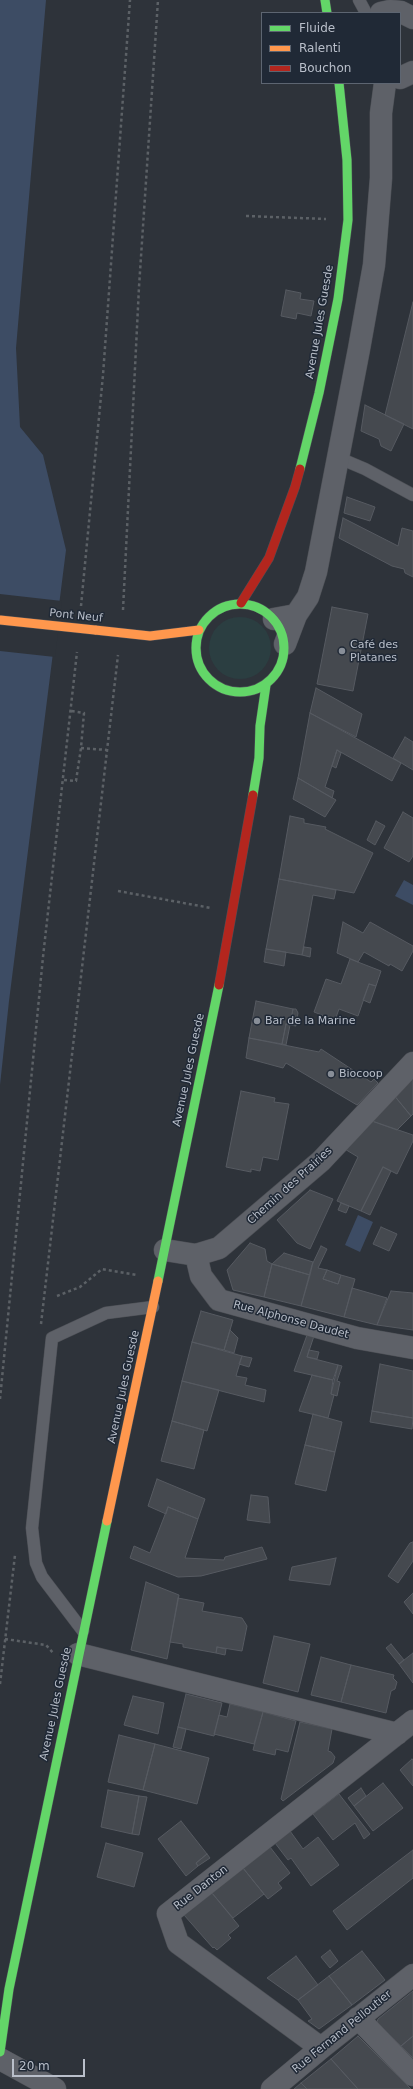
<!DOCTYPE html>
<meta charset="utf-8">
<style>
body{margin:0}
#map{position:relative;width:413px;height:2089px;overflow:hidden;background:#2e333a;font-family:"DejaVu Sans",sans-serif}
canvas{display:block}
.legend{position:absolute;left:261px;top:12px;width:140px;height:72px;box-sizing:border-box;background:#202936;border:1px solid #5d6571;margin:0;padding:5px 7px;list-style:none;font-size:12px;color:#b9bfca}
.legend li{display:flex;align-items:center;gap:8px;height:20px}
.legend b{width:20px;border:1px solid #5d6571}
.scale{position:absolute;left:12px;top:2059px;width:73px;height:18px;box-sizing:border-box;border:2px solid #b9bfca;border-top:0;padding-left:5px;font-size:12px;line-height:14px;white-space:nowrap;color:#b9bfca;-webkit-text-stroke:3px #202936;paint-order:stroke}
</style>
<div id="map">
<canvas width="413" height="2089"></canvas>
<ul class="legend">
<li><b style="height:5px;background:#63d668"></b>Fluide</li>
<li><b style="height:5px;background:#ff974d"></b>Ralenti</li>
<li><b style="height:5px;background:#b3261e"></b>Bouchon</li>
</ul>
<div class="scale">20 m</div>
</div>
<script>
const context = document.querySelector('canvas').getContext('2d');
context.lineJoin = 'round';
function fill(path, color) { context.fillStyle = color; context.fill(path, 'evenodd'); }
const poly = rows => new Path2D(rows.map(r => 'M' + r).join(''));
function trace(path, color, width, dash) { context.strokeStyle = color; context.lineWidth = width; context.lineCap = dash ? 'butt' : 'round'; context.setLineDash(dash || []); context.stroke(path); }
function drawText(font, color, halo, rows, align = 'center') {
  context.font = font + ' "DejaVu Sans",sans-serif'; context.lineWidth = 3; context.setLineDash([]); context.textBaseline = 'middle'; context.strokeStyle = halo; context.fillStyle = color; for (const [text, x, y, turn = 0] of rows) {
    context.save(); context.translate(x, y); context.rotate((+turn || 0) * Math.PI / 180); context.textAlign = isNaN(turn) ? turn : align; if (halo) context.strokeText(text, 0, 0); context.fillText(text, 0, 0); context.restore();
  }
}
const green = poly([
 '209 648a31 31 0 1 1 62 0a31 31 0 1 1-62 0Z'
]);
const water = poly([
 [0,0,46,0,16,348,20,427,43,455,66,550,9,1001,0,1085],
 [404,880,413,885,413,905,395,896],
 [358,1215,373,1222,360,1252,345,1245]
]);
const pier = poly([
 [0,594,62,601,55,657,0,651]
]);
const building = poly([
 [286,290,301,293,300,299,314,301,311,316,297,313,296,319,281,316,286,290],
 [413,302,413,429,385,415,413,302],
 [365,405,404,424,391,451,381,446,379,439,361,431,365,405],
 [347,497,375,507,370,521,344,513,347,497],
 [343,518,398,546,402,528,413,531,413,577,405,573,404,569,392,566,339,538,343,518],
 [332,607,368,614,353,691,317,684,332,607],
 [316,688,362,714,356,737,310,713,316,688],
 [310,713,401,763,392,781,337,750,325,787,334,791,332,798,298,778,310,713],
 [405,737,413,742,413,770,393,758,405,737],
 [337,750,341,753,336,768,332,766,337,750],
 [298,778,336,800,325,817,293,799,298,778],
 [403,812,413,818,413,856,409,862,384,848,403,812],
 [290,816,304,819,304,823,326,827,325,829,373,853,354,893,279,879,290,816],
 [376,821,385,826,375,845,367,840,376,821],
 [279,879,336,890,334,899,313,895,302,955,266,949,279,879],
 [343,922,363,933,370,922,413,946,413,951,402,971,390,964,389,966,364,952,358,962,337,953,343,922],
 [304,947,311,948,310,957,302,955,304,947],
 [266,949,286,952,284,966,264,962,266,949],
 [350,959,381,971,376,986,369,984,358,1016,339,1009,335,1020,314,1012,326,979,341,984,350,959],
 [369,984,376,986,370,1003,363,1000,369,984],
 [256,1001,293,1009,290,1025,286,1024,282,1044,249,1038,256,1001],
 [293,1009,296,1009,298,1013,296,1026,290,1025,293,1009],
 [286,1024,290,1025,286,1045,282,1044,286,1024],
 [249,1038,319,1052,321,1049,371,1082,374,1079,378,1083,357,1105,286,1063,283,1068,246,1058,249,1038],
 [413,1072,413,1114,411,1116,393,1094,413,1072],
 [241,1091,275,1098,274,1102,289,1104,278,1160,263,1157,260,1171,251,1169,251,1172,226,1167,241,1091],
 [393,1094,411,1116,397,1130,369,1120,393,1094],
 [369,1120,413,1135,413,1141,397,1174,383,1167,361,1211,337,1201,358,1157,343,1148,369,1120],
 [383,1167,391,1171,370,1215,361,1211,383,1167],
 [310,1190,333,1199,310,1249,297,1243,277,1220,310,1190],
 [341,1203,349,1206,346,1213,338,1210,341,1203],
 [381,1227,397,1234,389,1251,373,1244,381,1227],
 [250,1243,265,1249,267,1261,272,1264,264,1297,233,1290,227,1270,250,1243],
 [321,1246,327,1249,318,1268,327,1270,323,1279,338,1284,341,1275,355,1279,344,1317,301,1306,312,1265,321,1246],
 [284,1253,313,1262,310,1275,272,1264,284,1253],
 [272,1264,310,1275,301,1306,264,1297,272,1264],
 [327,1270,341,1275,338,1284,323,1279,327,1270],
 [352,1288,387,1298,377,1325,344,1317,352,1288],
 [391,1291,413,1293,413,1330,377,1325,391,1291],
 [201,1311,233,1320,224,1350,192,1342,201,1311],
 [230,1330,238,1338,234,1353,224,1350,230,1330],
 [307,1335,314,1336,307,1357,338,1365,333,1380,294,1371,307,1335],
 [192,1342,242,1356,236,1376,247,1378,245,1385,266,1390,264,1402,182,1381,192,1342],
 [309,1350,319,1352,317,1359,307,1357,309,1350],
 [242,1356,252,1358,249,1367,239,1364,242,1356],
 [380,1364,413,1371,413,1418,372,1411,380,1364],
 [338,1365,342,1366,337,1381,340,1382,337,1396,331,1394,338,1365],
 [312,1375,333,1380,331,1394,334,1395,328,1418,299,1411,312,1375],
 [182,1381,219,1390,207,1431,172,1421,182,1381],
 [372,1411,413,1418,412,1429,370,1422,372,1411],
 [313,1414,342,1422,335,1452,305,1445,313,1414],
 [172,1421,204,1430,194,1469,161,1461,172,1421],
 [305,1445,335,1452,326,1491,295,1484,305,1445],
 [157,1479,205,1499,198,1519,168,1507,166,1514,148,1506,157,1479],
 [251,1495,268,1497,270,1523,247,1520,251,1495],
 [168,1507,198,1519,185,1558,224,1560,225,1557,262,1547,267,1559,201,1576,178,1577,130,1558,134,1546,150,1553,168,1507],
 [413,1542,413,1561,398,1583,388,1576,410,1543,413,1542],
 [336,1558,330,1585,289,1580,292,1567,336,1558],
 [146,1582,179,1595,167,1659,131,1650,146,1582],
 [413,1593,413,1614,404,1602,413,1593],
 [178,1598,204,1603,202,1611,242,1618,247,1626,242,1651,217,1647,216,1653,183,1647,183,1644,170,1642,178,1598],
 [274,1636,310,1644,298,1692,263,1683,274,1636],
 [391,1644,404,1660,399,1664,386,1648,391,1644],
 [217,1647,226,1649,225,1655,216,1653,217,1647],
 [413,1653,413,1683,399,1664,413,1653],
 [321,1657,351,1665,341,1702,311,1695,321,1657],
 [351,1665,394,1675,393,1678,397,1682,395,1689,391,1691,386,1713,341,1702,351,1665],
 [186,1694,222,1703,214,1736,178,1727,186,1694],
 [133,1696,164,1703,158,1734,124,1725,133,1696],
 [230,1704,263,1712,254,1744,214,1734,219,1715,227,1717,230,1704],
 [263,1712,296,1721,288,1752,276,1749,275,1755,253,1750,263,1712],
 [300,1722,332,1729,328,1751,331,1752,335,1757,333,1763,283,1801,281,1799,300,1722],
 [178,1727,186,1729,181,1749,173,1747,178,1727],
 [119,1735,155,1744,143,1790,108,1782,119,1735],
 [155,1744,209,1758,197,1804,143,1790,155,1744],
 [412,1759,413,1760,413,1786,400,1770,412,1759],
 [383,1783,403,1808,373,1831,354,1806,383,1783],
 [361,1788,366,1796,354,1806,348,1798,361,1788],
 [108,1790,139,1796,132,1834,101,1827,108,1790],
 [339,1794,370,1834,364,1839,355,1823,333,1840,313,1814,339,1794],
 [139,1796,147,1797,139,1835,132,1834,139,1796],
 [181,1821,207,1854,196,1863,198,1866,186,1876,158,1839,181,1821],
 [290,1831,303,1849,318,1837,339,1865,311,1886,291,1858,288,1860,275,1843,290,1831],
 [106,1843,143,1853,134,1887,97,1877,106,1843],
 [270,1847,290,1873,278,1883,282,1888,268,1899,243,1868,270,1847],
 [413,1850,413,1878,347,1930,333,1911,413,1850],
 [207,1854,210,1858,198,1866,196,1863,207,1854],
 [243,1868,264,1894,233,1918,212,1893,243,1868],
 [212,1893,239,1926,228,1935,231,1938,217,1950,214,1947,213,1948,184,1915,212,1893],
 [330,1950,338,1961,330,1968,321,1957,330,1950],
 [362,1951,385,1980,352,2005,329,1976,362,1951],
 [296,1956,318,1985,298,2000,267,1978,296,1956],
 [329,1976,352,2005,319,2029,308,2021,312,2019,298,2000,329,1976],
 [413,1991,413,2036,401,2046,377,2022,378,2019,413,1991],
 [358,2036,411,2089,358,2089,331,2059,358,2036],
 [413,2036,413,2058,401,2046,413,2036],
 [331,2059,358,2089,307,2089,301,2083,331,2059],
 [301,2083,307,2089,294,2089,301,2083]
]);
const path = poly([
 [246,216,326,219],
 [81,606,103,375,130,0],
 [123,610,139,287,158,0],
 [81,748,107,750],
 [64,780,76,781,81,748,84,713,71,711],
 [118,891,211,908],
 [57,1296,80,1287,102,1269,137,1275],
 [41,1324,118,655],
 [0,1399,43,957,77,652],
 [5,1639,46,1645,54,1654],
 [0,1684,15,1555]
]);
const lane = poly([
 [359,0,366,13],
 [339,458,365,469,413,495],
 [83,1631,42,1577,36,1563,32,1528,52,1338,106,1313,153,1307]
]);
const street = poly([
 [381,13,390,11,401,12,413,18],
 [400,78,413,72],
 [274,619,296,615],
 [285,644,296,615,308,597,316,572,359,349,374,265,381,178,381,113,385,83],
 [165,1250,196,1255,219,1248,321,1161,413,1063],
 [196,1255,201,1276,219,1300,357,1338,413,1348],
 [78,1654,397,1734],
 [358,2018,413,2075],
 [321,2048,178,1943,168,1914,413,1721],
 [0,2059,55,2089],
 [272,2089,321,2048,413,1975]
]);
const fast = poly([
 [325,0,327,13],
 [300,469,319,393,338,299,348,220,347,160,339,83],
 '196 648a44 44 0 1 1 88 0a44 44 0 1 1-88 0Z',
 [253,795,259,758,260,726,266,685],
 [158,1281,219,985],
 [0,2052,9,1989,107,1521]
]);
const slow = poly([
 [95,630,150,636,199,630],
 [107,1521,158,1281]
]);
const jam = poly([
 [241,603,269,558,295,487,300,469],
 [219,985,253,795]
]);
const slowBridge = poly([
 [0,620,95,630]
]);
const markers = [
 [342,651,4,"#888e98"],
 [257,1021,4,"#888e98"],
 [331,1074,4,"#888e98"]
];
const streetNames = [
 ["Avenue Jules Guesde",320,322,-80],
 ["Pont Neuf",76,616,6],
 ["Avenue Jules Guesde",189,1070,-78],
 ["Chemin des Prairies",290,1186,-42],
 ["Rue Alphonse Daudet",291,1320,15],
 ["Avenue Jules Guesde",124,1387,-78],
 ["Avenue Jules Guesde",56,1704,-78],
 ["Rue Danton",201,1888,-38],
 ["Rue Fernand Pelloutier",342,2032,-39]
];
const poiNames = [
 ["Café des",350,645],
 ["Platanes",350,658],
 ["Bar de la Marine",265,1021],
 ["Biocoop",339,1074]
];
fill(green, '#2b3e41');
fill(water, '#3d4c64');
fill(pier, '#2e333a');
fill(building, '#45494f');
trace(building, '#565a61', 1);
trace(lane, '#4c4f55', 13);
trace(street, '#4c4f55', 23);
trace(fast, '#4c4f55', 10);
trace(slow, '#4c4f55', 10);
trace(jam, '#4c4f55', 10);
trace(path, '#5c6166', 2.5, [3, 3]);
trace(lane, '#5e6168', 12);
trace(street, '#5e6168', 22);
trace(fast, '#63d668', 9);
trace(slow, '#ff974d', 9);
trace(jam, '#b3261e', 9);
trace(slowBridge, '#4c4f55', 10, []);
trace(slowBridge, '#ff974d', 9);
for (const [x, y, r, color] of markers) { const dot = new Path2D(); dot.arc(x, y, r, 0, 2 * Math.PI); context.fillStyle = color; context.fill(dot); trace(dot, '#202936', 1.5); }
drawText('11px', '#b9bfca', '#202936', streetNames);
drawText('11px', '#b9bfca', '#202936', poiNames, 'left');
</script>
